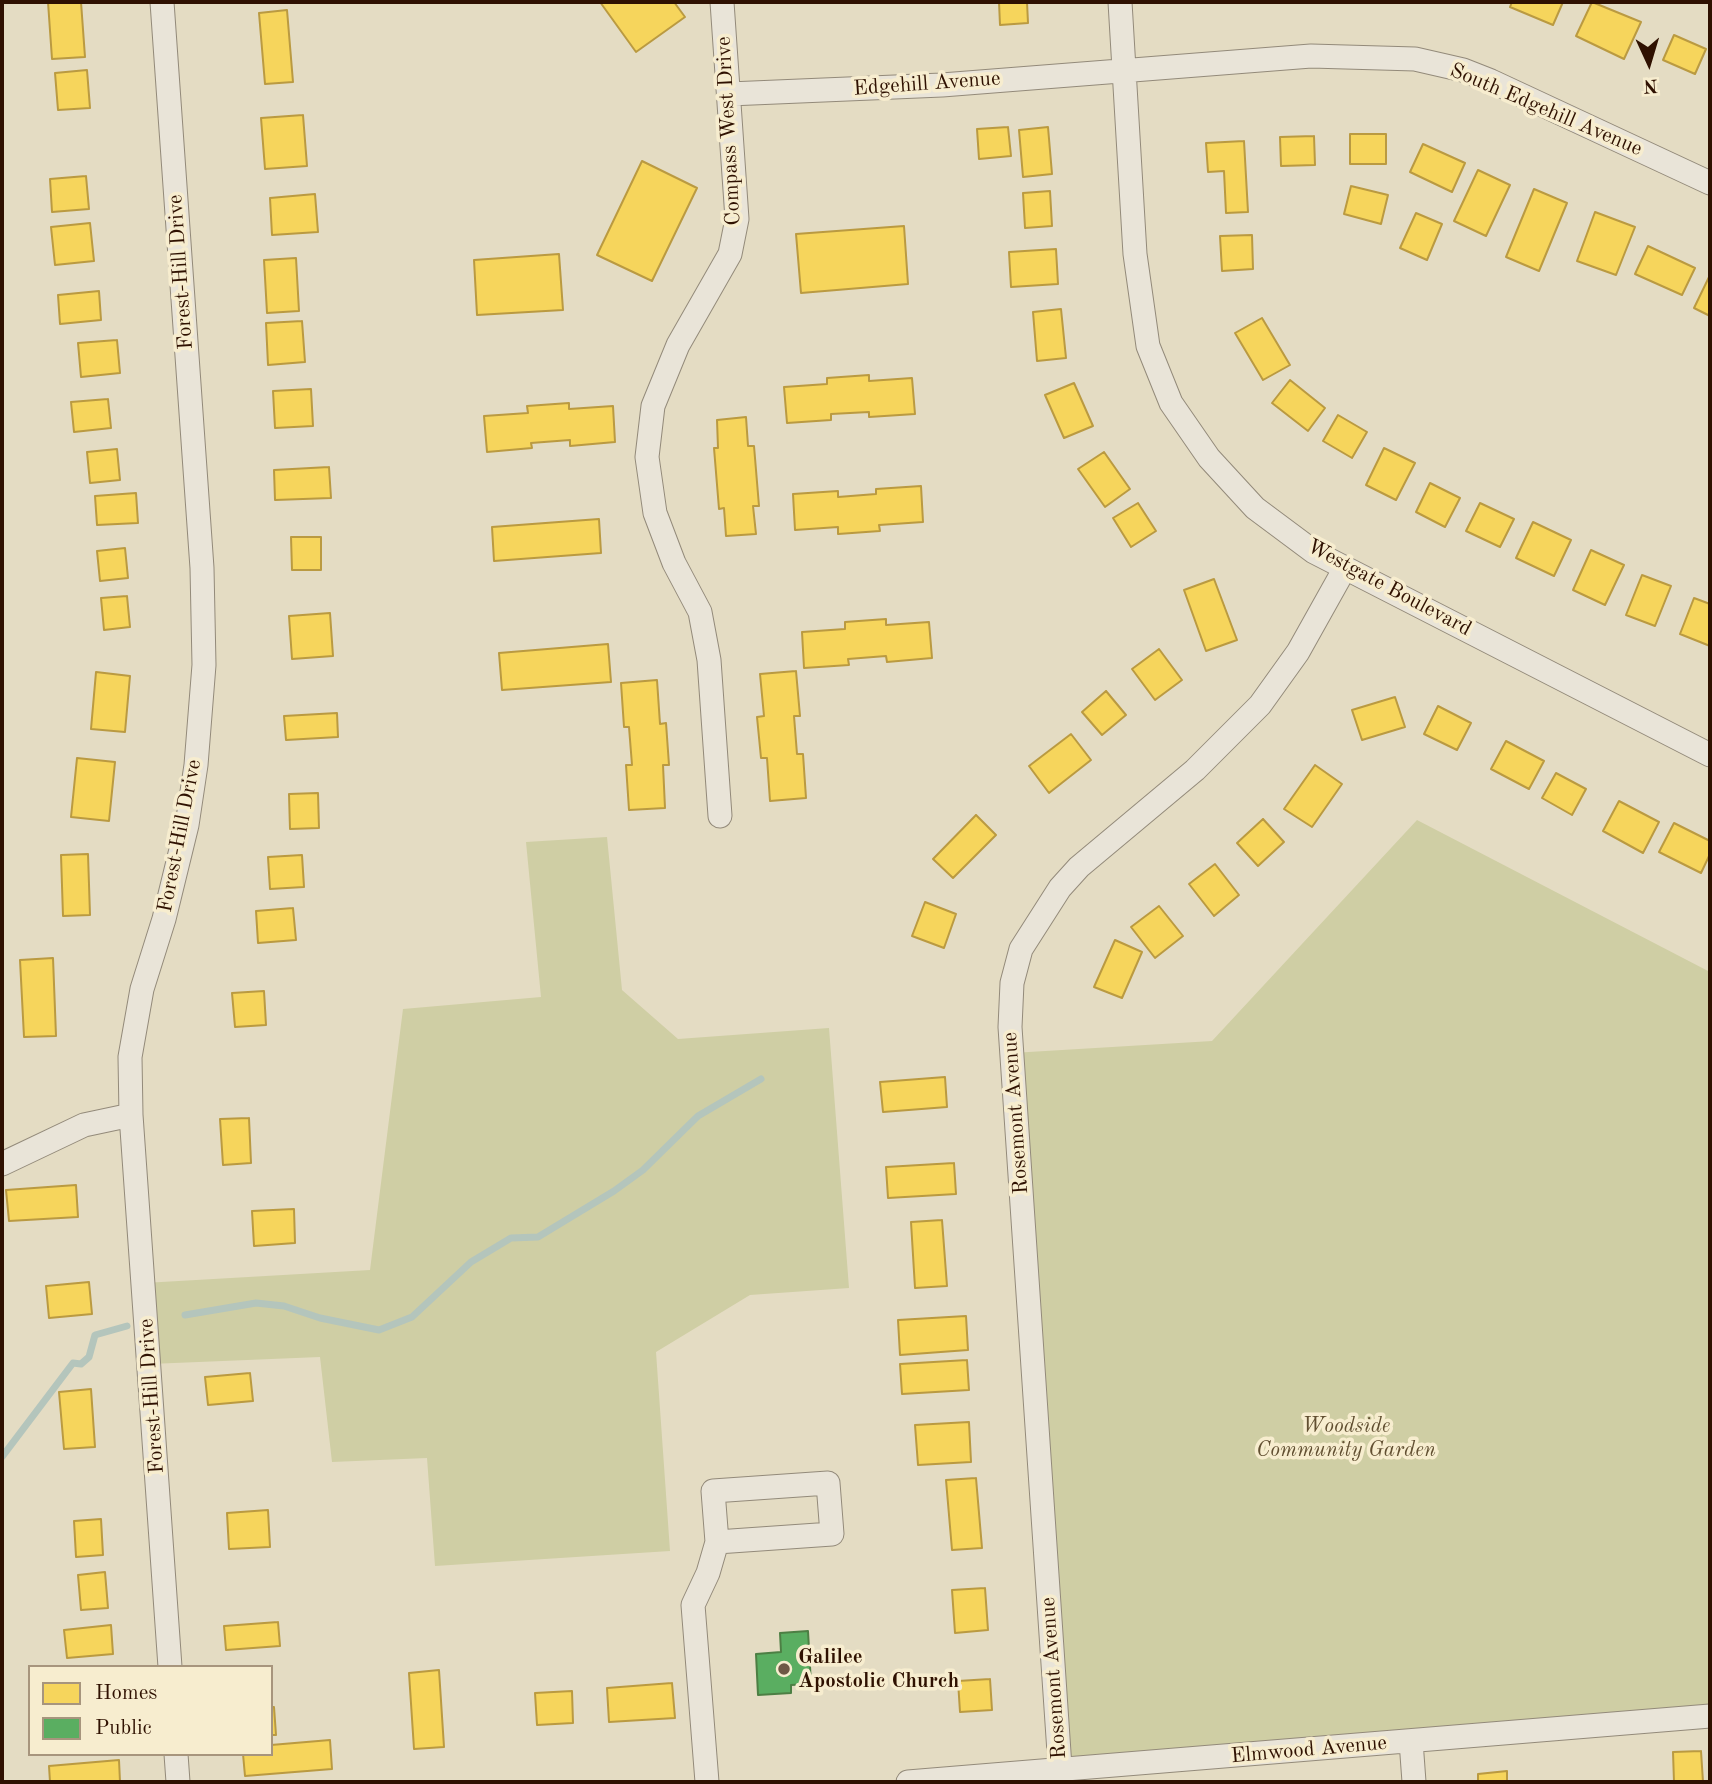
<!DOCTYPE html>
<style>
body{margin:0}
#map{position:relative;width:1712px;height:1784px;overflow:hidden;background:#e4dcc3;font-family:"Old Standard TT",serif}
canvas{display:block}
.frame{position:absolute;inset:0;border:4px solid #2f1101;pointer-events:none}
.legend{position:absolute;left:28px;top:1665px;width:245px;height:91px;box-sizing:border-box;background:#f7edcf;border:2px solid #a7957d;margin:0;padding:9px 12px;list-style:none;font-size:21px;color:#2f1101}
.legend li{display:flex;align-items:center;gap:14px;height:35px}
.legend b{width:35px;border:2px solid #a7957d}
.north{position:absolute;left:1614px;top:28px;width:70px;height:70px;-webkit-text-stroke:5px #f7edcf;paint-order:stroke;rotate:176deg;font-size:19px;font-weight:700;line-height:28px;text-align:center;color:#2f1101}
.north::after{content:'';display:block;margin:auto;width:24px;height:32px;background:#2f1101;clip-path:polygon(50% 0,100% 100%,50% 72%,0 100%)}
</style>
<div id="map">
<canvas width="1712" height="1784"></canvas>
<div class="frame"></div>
<ul class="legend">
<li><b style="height:19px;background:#f6d55c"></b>Homes</li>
<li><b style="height:19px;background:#5aae61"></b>Public</li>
</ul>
<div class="north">N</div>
</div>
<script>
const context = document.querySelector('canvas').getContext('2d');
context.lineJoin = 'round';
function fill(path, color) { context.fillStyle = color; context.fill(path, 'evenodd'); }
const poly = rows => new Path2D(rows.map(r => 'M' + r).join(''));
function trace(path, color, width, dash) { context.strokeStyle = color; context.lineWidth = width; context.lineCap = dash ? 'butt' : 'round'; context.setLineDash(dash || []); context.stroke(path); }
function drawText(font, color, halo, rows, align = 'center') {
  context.font = font + ' "Old Standard TT",serif'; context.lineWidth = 7; context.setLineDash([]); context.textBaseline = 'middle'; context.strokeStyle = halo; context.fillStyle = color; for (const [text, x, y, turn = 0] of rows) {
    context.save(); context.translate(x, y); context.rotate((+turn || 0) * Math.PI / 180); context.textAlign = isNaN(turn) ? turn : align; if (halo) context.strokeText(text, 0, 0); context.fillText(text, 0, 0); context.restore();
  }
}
const green = poly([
 [1417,820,1710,972,1710,1716,1060,1772,1012,1053,1212,1041],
 [607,837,622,990,678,1039,829,1028,849,1288,750,1295,656,1352,670,1551,435,1566,427,1458,332,1462,320,1357,150,1364,144,1283,370,1270,403,1009,541,997,526,842]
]);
const homes = poly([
 [48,2,81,2,85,57,52,59,48,2],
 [600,2,674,2,685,17,636,52,600,2],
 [999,2,1027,2,1028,23,1000,25,999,2],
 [1512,2,1563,2,1553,25,1510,7,1512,2],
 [1592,2,1641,22,1624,59,1576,36,1592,2],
 [287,10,293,82,265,84,259,13,287,10],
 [1674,35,1706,49,1695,74,1663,60,1674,35],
 [87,70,90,108,58,110,55,73,87,70],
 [303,115,307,166,265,169,261,118,303,115],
 [1008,127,1011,156,979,159,977,129,1008,127],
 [1048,127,1052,174,1023,177,1019,130,1048,127],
 [1350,134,1386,134,1386,164,1350,164,1350,134],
 [1314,136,1315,165,1281,166,1280,137,1314,136],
 [1244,141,1248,212,1226,213,1224,171,1208,172,1206,143,1244,141],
 [1423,144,1465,163,1452,192,1410,172,1423,144],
 [642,161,697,188,652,281,597,255,642,161],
 [1478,170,1510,185,1486,236,1454,221,1478,170],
 [86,176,89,209,52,212,50,179,86,176],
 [1351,186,1388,195,1381,224,1344,214,1351,186],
 [1534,189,1567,203,1539,271,1506,257,1534,189],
 [1050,191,1052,226,1025,228,1023,193,1050,191],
 [315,194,318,232,272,235,270,198,315,194],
 [1595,212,1635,227,1616,275,1577,261,1595,212],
 [1416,213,1442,224,1427,260,1400,248,1416,213],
 [90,223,94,261,55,265,51,227,90,223],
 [904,226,908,284,801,293,796,234,904,226],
 [1252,235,1253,269,1222,271,1220,236,1252,235],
 [1648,246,1695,268,1682,295,1635,274,1648,246],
 [1056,249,1058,284,1011,287,1009,252,1056,249],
 [559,254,563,310,477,315,474,260,559,254],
 [296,258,299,311,267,313,264,260,296,258],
 [1710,275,1710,316,1694,308,1710,275],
 [99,291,101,320,60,324,58,295,99,291],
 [1061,309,1066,358,1037,361,1033,312,1061,309],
 [1262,318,1290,365,1263,380,1235,333,1262,318],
 [302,321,305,362,268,365,266,323,302,321],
 [117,340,120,373,81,377,78,343,117,340],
 [869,375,869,381,912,378,915,414,869,417,869,412,831,414,831,420,787,423,784,387,827,384,827,378,869,375],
 [1290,380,1325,408,1308,431,1272,403,1290,380],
 [1074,383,1093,426,1064,438,1045,395,1074,383],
 [311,389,313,426,275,428,273,391,311,389],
 [108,399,111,428,74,432,71,402,108,399],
 [569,403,569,409,613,406,615,442,570,446,570,440,531,443,532,448,487,452,484,416,528,413,527,406,569,403],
 [1338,415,1367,432,1352,458,1323,441,1338,415],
 [746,417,748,446,754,446,759,506,753,506,756,534,726,536,724,508,719,509,714,448,718,448,717,420,746,417],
 [1384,448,1415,463,1396,500,1366,485,1384,448],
 [117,449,120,480,90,483,87,452,117,449],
 [1104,452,1130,489,1105,507,1078,469,1104,452],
 [329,467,331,498,275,500,274,470,329,467],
 [1430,483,1460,498,1445,527,1416,512,1430,483],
 [921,486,923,522,879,525,880,531,838,534,838,527,795,530,793,494,838,491,838,497,876,494,876,489,921,486],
 [136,493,138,523,97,525,95,496,136,493],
 [1138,503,1156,531,1131,547,1113,518,1138,503],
 [1480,503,1514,519,1500,547,1466,531,1480,503],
 [599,519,601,553,494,561,492,527,599,519],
 [1533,522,1571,540,1554,576,1516,558,1533,522],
 [291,537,321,537,321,570,292,570,291,537],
 [125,548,128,578,100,581,97,551,125,548],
 [1591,550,1624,565,1605,605,1573,590,1591,550],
 [1642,575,1671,586,1655,626,1626,615,1642,575],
 [1214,579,1237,640,1206,651,1184,590,1214,579],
 [127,596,130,627,104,630,101,598,127,596],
 [1694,598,1710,604,1710,646,1680,634,1694,598],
 [330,613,333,656,292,659,289,616,330,613],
 [886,619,886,625,929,622,932,658,887,662,886,656,848,659,849,665,804,668,802,632,845,629,845,622,886,619],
 [608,644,611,682,502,690,499,653,608,644],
 [1159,649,1182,680,1155,700,1132,669,1159,649],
 [796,671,800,716,794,716,797,754,803,754,806,798,770,801,767,758,761,758,757,717,764,716,760,674,796,671],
 [96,672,130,676,125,732,91,729,96,672],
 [657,680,660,724,666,723,669,765,663,765,665,808,629,810,626,765,632,765,629,727,624,727,621,683,657,680],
 [1106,691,1126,715,1102,735,1082,712,1106,691],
 [1395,697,1405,727,1362,740,1352,710,1395,697],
 [1438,706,1471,723,1457,750,1424,734,1438,706],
 [337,713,338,737,286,740,284,716,337,713],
 [1071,734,1091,760,1049,793,1029,766,1071,734],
 [1506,741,1544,761,1529,789,1491,769,1506,741],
 [77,758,115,762,109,821,71,817,77,758],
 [1315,765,1342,784,1312,827,1284,809,1315,765],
 [1556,773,1586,789,1572,815,1542,798,1556,773],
 [318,793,319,828,290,829,289,794,318,793],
 [1619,801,1659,822,1643,853,1603,831,1619,801],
 [976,815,996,835,953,878,933,859,976,815],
 [1263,819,1284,842,1258,866,1237,843,1263,819],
 [1674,823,1710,841,1710,854,1701,873,1659,852,1674,823],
 [88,854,90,915,63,916,61,855,88,854],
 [302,855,304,887,270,889,268,857,302,855],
 [1215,864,1239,895,1214,916,1189,884,1215,864],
 [925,902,956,914,944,948,912,936,925,902],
 [1159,906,1183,936,1155,958,1131,927,1159,906],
 [293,908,296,940,258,943,256,911,293,908],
 [1115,940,1142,952,1122,998,1094,987,1115,940],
 [53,958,56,1036,24,1037,20,960,53,958],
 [264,991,266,1025,235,1027,232,993,264,991],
 [945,1077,947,1107,883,1112,880,1082,945,1077],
 [249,1118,251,1163,223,1165,220,1119,249,1118],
 [954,1163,956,1194,888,1198,886,1167,954,1163],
 [76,1185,78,1217,9,1221,6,1190,76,1185],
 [294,1209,295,1243,254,1246,252,1211,294,1209],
 [942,1220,947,1286,915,1288,911,1222,942,1220],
 [89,1282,92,1314,49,1318,46,1286,89,1282],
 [966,1316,968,1350,900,1355,898,1320,966,1316],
 [967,1360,969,1390,902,1394,900,1364,967,1360],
 [250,1373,253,1401,208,1405,205,1377,250,1373],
 [91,1389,95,1447,64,1449,59,1392,91,1389],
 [969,1422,971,1462,918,1465,915,1425,969,1422],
 [976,1478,982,1548,952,1550,946,1480,976,1478],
 [268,1510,270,1547,229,1549,227,1513,268,1510],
 [101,1519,103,1555,76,1557,74,1521,101,1519],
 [105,1572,108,1608,81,1610,78,1575,105,1572],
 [985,1588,988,1630,955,1633,952,1590,985,1588],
 [278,1622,280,1646,226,1650,224,1626,278,1622],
 [111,1625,113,1654,67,1658,64,1630,111,1625],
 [439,1670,444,1747,414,1749,409,1673,439,1670],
 [990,1679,992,1710,960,1712,958,1681,990,1679],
 [672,1683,675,1718,609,1722,607,1688,672,1683],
 [572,1691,573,1723,537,1725,535,1693,572,1691],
 [271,1707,274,1707,276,1735,271,1735,271,1707],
 [330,1740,332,1769,245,1776,243,1754,271,1754,271,1745,330,1740],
 [1701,1751,1703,1782,1674,1782,1673,1752,1701,1751],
 [119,1760,120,1782,50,1782,49,1766,119,1760],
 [1507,1771,1507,1782,1478,1782,1478,1774,1507,1771]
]);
const public = poly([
 [808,1631,811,1684,791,1685,791,1693,758,1695,756,1654,781,1652,780,1633,808,1631]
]);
const stream = poly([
 [185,1315,256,1303,284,1306,320,1318,379,1330,412,1317,471,1262,511,1238,538,1237,614,1191,643,1170,698,1116,761,1079],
 [2,1457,73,1363,81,1364,89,1357,95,1335,127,1326]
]);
const minor = poly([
 [162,2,202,568,204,665,196,765,187,825,164,919,142,989,130,1057,131,1115,170,1667],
 [1120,2,1135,254,1148,346,1171,403,1209,458,1255,508,1314,552,1710,755],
 [729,94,942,85,1311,56,1415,59,1463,70,1491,81,1710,183],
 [720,816,709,660,700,612,674,563,655,513,647,457,653,406,678,345,730,254,737,219,722,2],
 [2,1164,84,1125,131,1115],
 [1411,1741,1414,1782],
 [176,1754,178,1782],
 [707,1782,693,1605,708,1573,717,1542,713,1491,828,1483,832,1534,717,1542],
 [908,1782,1710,1716],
 [1061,1782,1010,1027,1012,983,1021,949,1060,888,1079,867,1195,770,1260,705,1298,652,1345,568]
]);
const markers = [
 [784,1669,7,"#6e5845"]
];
const streetNames = [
 ["Edgehill Avenue",927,84,-4],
 ["South Edgehill Avenue",1546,110,23],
 ["Compass West Drive",729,131,-93],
 ["Forest-Hill Drive",181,272,-94],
 ["Westgate Boulevard",1389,588,28],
 ["Forest-Hill Drive",180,836,-79],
 ["Rosemont Avenue",1016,1113,-94],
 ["Forest-Hill Drive",152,1396,-94],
 ["Rosemont Avenue",1054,1678,-94],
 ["Elmwood Avenue",1309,1750,-5]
];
const parkNames = [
 ["Woodside",1346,1426],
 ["Community Garden",1346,1450]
];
const poiNames = [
 ["Galilee",798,1657],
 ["Apostolic Church",798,1681]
];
fill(green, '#cfcea4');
fill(homes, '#f6d55c');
trace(homes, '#ba9a41', 2);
fill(public, '#5aae61');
trace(public, '#4d7f44', 2);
trace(stream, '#b4c5bc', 7);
trace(minor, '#938a7a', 25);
trace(minor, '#e9e4d8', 23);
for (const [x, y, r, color] of markers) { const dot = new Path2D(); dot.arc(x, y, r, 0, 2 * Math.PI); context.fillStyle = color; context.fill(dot); trace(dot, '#f7edcf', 2.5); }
drawText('21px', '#2f1101', '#f7edcf', streetNames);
drawText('italic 21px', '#614f31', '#f7edcf', parkNames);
drawText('bold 21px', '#2f1101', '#f7edcf', poiNames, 'left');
</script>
